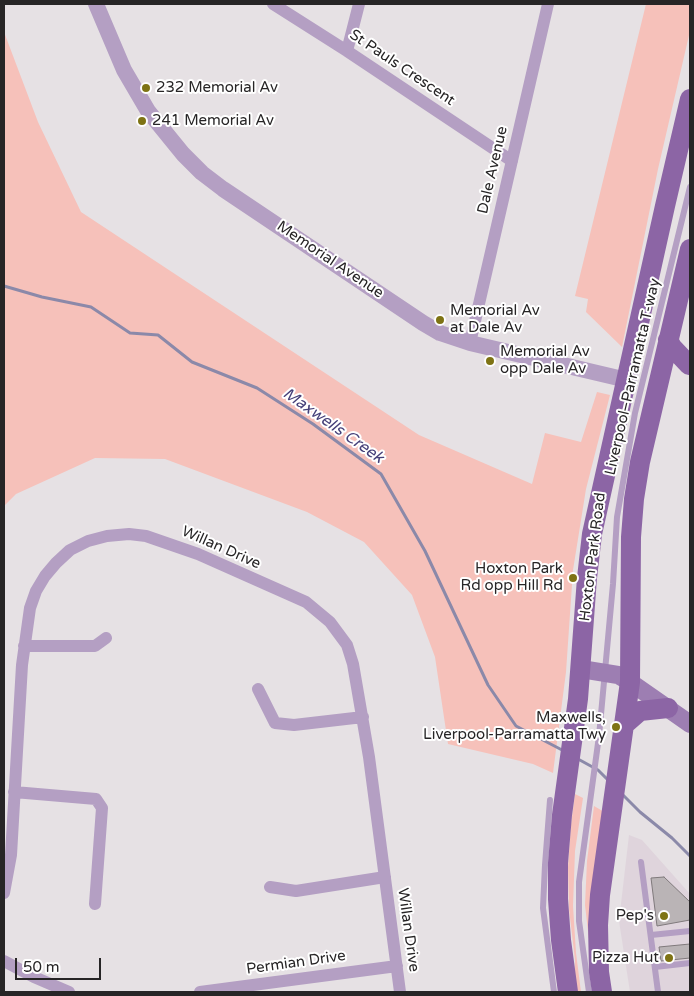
<!DOCTYPE html>
<meta charset="utf-8">
<style>
body{margin:0}
#map{position:relative;width:694px;height:996px;overflow:hidden;background:#e6e1e4;font-family:"Varela Round",sans-serif}
canvas{display:block}
.frame{position:absolute;inset:0;border:5px solid #272526;pointer-events:none}
.scale{position:absolute;left:15px;top:958px;width:86px;height:22px;box-sizing:border-box;border:2px solid #272526;border-top:0;padding-left:6px;font-size:15px;line-height:18px;white-space:nowrap;color:#272526;-webkit-text-stroke:4px #fff;paint-order:stroke}
</style>
<div id="map">
<canvas width="694" height="996"></canvas>
<div class="frame"></div>
<div class="scale">50 m</div>
</div>
<script>
const context = document.querySelector('canvas').getContext('2d');
context.lineJoin = 'round';
function fill(path, color) { context.fillStyle = color; context.fill(path, 'evenodd'); }
const poly = rows => new Path2D(rows.map(r => 'M' + r).join(''));
function trace(path, color, width, dash) { context.strokeStyle = color; context.lineWidth = width; context.lineCap = dash ? 'butt' : 'round'; context.setLineDash(dash || []); context.stroke(path); }
function drawText(font, color, halo, rows, align = 'center') {
  context.font = font + ' "Varela Round",sans-serif'; context.lineWidth = 4; context.setLineDash([]); context.textBaseline = 'middle'; context.strokeStyle = halo; context.fillStyle = color; for (const [text, x, y, turn = 0] of rows) {
    context.save(); context.translate(x, y); context.rotate((+turn || 0) * Math.PI / 180); context.textAlign = isNaN(turn) ? turn : align; if (halo) context.strokeText(text, 0, 0); context.fillText(text, 0, 0); context.restore();
  }
}
const built = poly([
 [629,835,642,840,690,894,690,992,630,992,619,921]
]);
const green = poly([
 [646,4,690,4,690,31,658,169,622,347,586,312,588,299,575,296],
 [4,32,38,122,81,212,419,435,532,484,545,433,581,442,597,392,610,395,586,489,573,570,566,672,553,773,533,764,448,744,435,657,412,595,364,542,307,512,165,459,95,458,16,494,4,506],
 [575,794,583,798,575,851,573,906,576,953,581,992,574,992,575,960,569,909,568,867,571,824],
 [594,806,606,813,595,992,585,905,587,861]
]);
const stream = poly([
 [4,286,42,297,91,307,130,333,158,335,192,362,257,388,313,424,381,474,425,551,488,685,516,726,564,751],
 [578,759,598,770,609,781],
 [622,794,640,812,672,838,690,856]
]);
const building = poly([
 [664,877,690,902,690,920,657,926,651,878,664,877],
 [690,944,690,958,661,961,659,947,690,944]
]);
const service = poly([
 [550,800,545,865,543,908,554,992],
 [641,862,658,992],
 [651,935,690,931],
 [655,967,690,963],
 [589,992,579,921,579,882,599,736,613,584,617,517,635,413,690,187]
]);
const minor = poly([
 [273,4,347,51,512,161],
 [347,51,359,4],
 [470,343,548,4],
 [24,646,95,646,106,638],
 [258,689,275,723,294,725,363,717],
 [14,792,96,799,102,808,95,904],
 [270,887,296,891,385,877],
 [4,893,11,855,22,665,30,608,36,591,45,576,56,563,70,550,88,541,107,536,129,534,146,536,198,554,306,602,330,622,347,645,353,664,369,757,400,992],
 [4,961,34,977,69,992],
 [200,992,397,966]
]);
const tertiary = poly([
 [96,4,124,70,148,111,183,154,202,173,223,189,423,323,440,333,470,343,627,380]
]);
const secondary = poly([
 [581,669,618,675,630,682,690,724]
]);
const primary = poly([
 [668,340,672,347,689,365],
 [624,725,640,711,668,708],
 [568,992,561,940,558,899,558,863,562,815,578,699,587,578,592,534,665,206,690,99],
 [602,992,599,972,598,925,600,895,630,682,631,537,634,499,640,462,690,249]
]);
const markers = [
 [146,88,5,"#7e7314"],
 [142,121,5,"#7e7314"],
 [440,320,5,"#7e7314"],
 [490,361,5,"#7e7314"],
 [573,578,5,"#7e7314"],
 [616,727,5,"#7e7314"],
 [664,916,5,"#7e7314"],
 [669,958,5,"#7e7314"]
];
const streetNames = [
 ["St Pauls Crescent",402,68,34],
 ["Dale Avenue",493,170,-77],
 ["Memorial Avenue",330,260,34],
 ["Liverpool–Parramatta T-way",633,377,-77],
 ["Willan Drive",221,548,24],
 ["Hoxton Park Road",593,557,-83],
 ["Willan Drive",408,930,82],
 ["Permian Drive",296,963,-8]
];
const poiNames = [
 ["232 Memorial Av",156,88],
 ["241 Memorial Av",152,121],
 ["Memorial Av",450,311],
 ["at Dale Av",450,328],
 ["Memorial Av",500,352],
 ["opp Dale Av",500,369],
 ["Hoxton Park",563,569,"right"],
 ["Rd opp Hill Rd",563,586,"right"],
 ["Maxwells,",606,718,"right"],
 ["Liverpool-Parramatta Twy",606,735,"right"],
 ["Pep's",654,916,"right"],
 ["Pizza Hut",659,958,"right"]
];
const waterNames = [
 ["Maxwells Creek",333,426,35]
];
fill(built, '#dfd4dc');
fill(green, '#f6c1ba');
trace(stream, '#8b89a9', 3);
fill(building, '#bab4b6');
trace(building, '#807a7c', 1);
trace(service, '#b49fc3', 6);
trace(minor, '#b49fc3', 12);
trace(tertiary, '#b49fc3', 16);
trace(secondary, '#9d7eb2', 18);
trace(primary, '#8c65a5', 20);
for (const [x, y, r, color] of markers) { const dot = new Path2D(); dot.arc(x, y, r, 0, 2 * Math.PI); context.fillStyle = color; context.fill(dot); trace(dot, '#fff', 2); }
drawText('15px', '#272526', '#fff', streetNames);
drawText('15px', '#272526', '#fff', poiNames, 'left');
drawText('italic 16px', '#464079', '#fff', waterNames);
</script>
